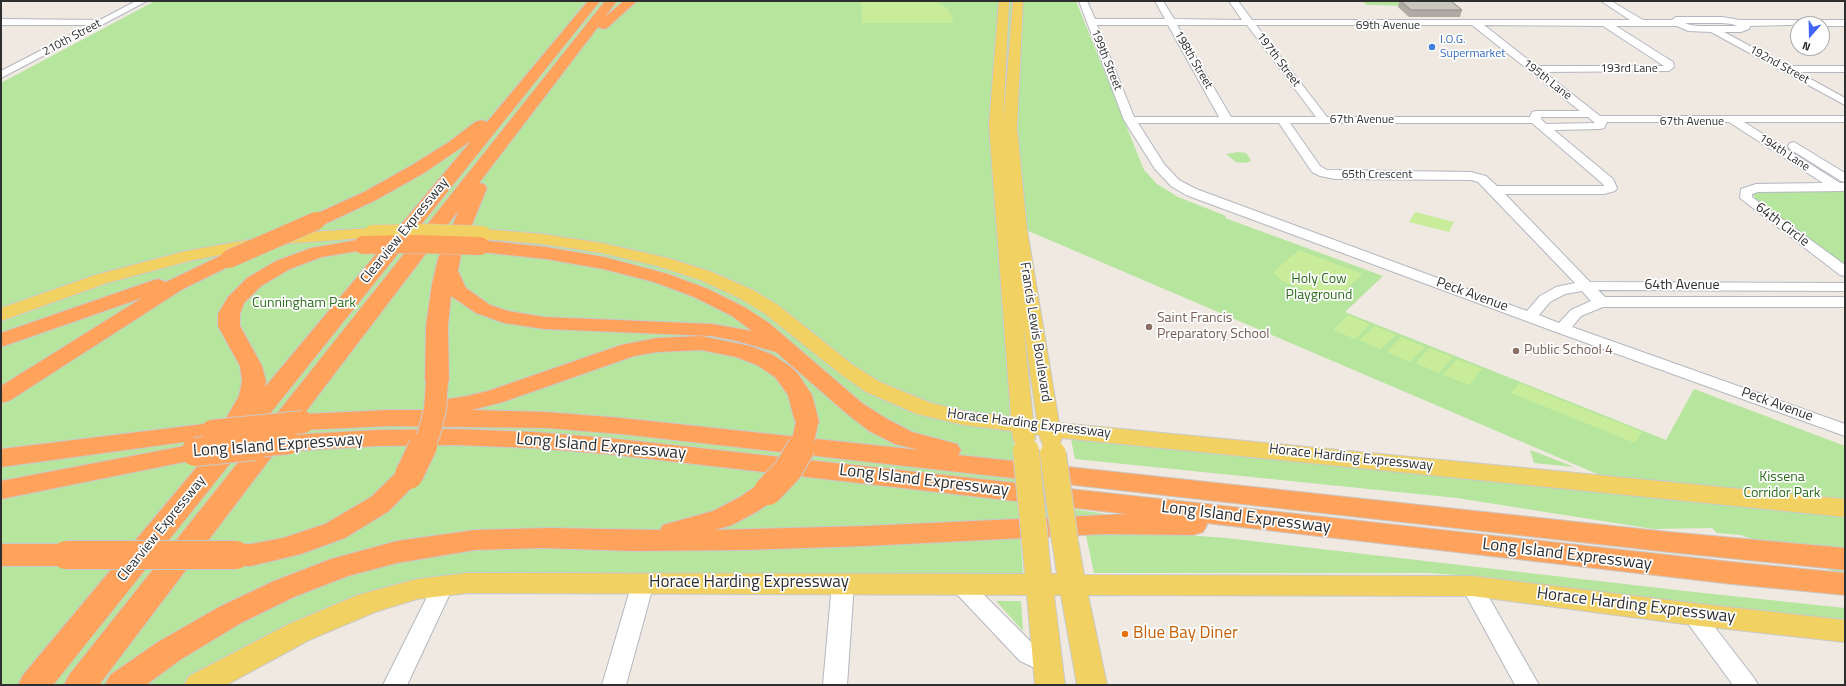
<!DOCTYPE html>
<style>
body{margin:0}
#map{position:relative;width:1846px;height:686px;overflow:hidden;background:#efe9e1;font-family:"Titillium Web",sans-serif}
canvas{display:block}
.frame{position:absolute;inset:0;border:2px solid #2e2e2e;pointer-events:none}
.north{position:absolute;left:1790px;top:16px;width:40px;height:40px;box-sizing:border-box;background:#fff;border:1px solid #ababab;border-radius:50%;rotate:200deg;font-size:11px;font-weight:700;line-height:16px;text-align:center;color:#2e2e2e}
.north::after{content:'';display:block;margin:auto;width:14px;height:18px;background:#4264fb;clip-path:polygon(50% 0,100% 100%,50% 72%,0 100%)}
</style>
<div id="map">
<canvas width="1846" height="686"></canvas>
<div class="frame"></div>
<div class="north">N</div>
</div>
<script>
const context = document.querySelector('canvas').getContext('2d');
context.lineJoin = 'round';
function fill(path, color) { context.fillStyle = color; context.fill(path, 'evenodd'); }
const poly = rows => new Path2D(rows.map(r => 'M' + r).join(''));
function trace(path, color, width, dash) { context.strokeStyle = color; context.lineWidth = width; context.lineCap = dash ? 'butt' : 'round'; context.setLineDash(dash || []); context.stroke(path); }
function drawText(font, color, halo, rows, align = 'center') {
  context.font = font + ' "Titillium Web",sans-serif'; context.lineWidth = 3.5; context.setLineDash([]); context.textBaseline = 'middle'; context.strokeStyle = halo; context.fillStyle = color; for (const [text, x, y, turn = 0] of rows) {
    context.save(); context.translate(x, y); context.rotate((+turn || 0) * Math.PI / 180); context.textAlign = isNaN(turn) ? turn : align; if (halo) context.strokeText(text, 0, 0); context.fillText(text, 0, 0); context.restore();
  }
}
const green = poly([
 [155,1,1076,1,1144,170,1157,184,1178,197,1226,216,1225,218,1383,276,1345,312,1666,440,1694,389,1845,446,1845,576,1741,535,1717,533,1712,528,1653,529,1457,498,1075,459,1071,439,1651,497,998,218,1018,501,1106,514,1091,520,1019,523,1023,573,455,576,184,685,1,685,1,83],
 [1362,1,1416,1,1421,6,1367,5],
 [1238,152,1246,153,1251,160,1247,163,1236,162,1226,154],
 [1764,190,1845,191,1845,265,1756,202,1753,193],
 [1530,450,1541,454,1574,467,1534,463],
 [1134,531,1226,538,1685,591,1845,608,1845,621,1467,576,1430,573,1094,573,1086,535],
 [996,601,1021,601,1023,631]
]);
const pitch = poly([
 [861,1,936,1,948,9,953,18,952,23,862,23],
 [1415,212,1454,222,1449,232,1409,222],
 [1299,250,1363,274,1333,301,1282,281,1273,272],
 [1348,315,1370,324,1355,339,1333,330],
 [1375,326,1396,335,1380,349,1359,340],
 [1401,337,1425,347,1410,362,1387,352],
 [1429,348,1453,357,1439,373,1416,363],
 [1457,359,1482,369,1469,385,1443,375],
 [1519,383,1578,407,1642,432,1635,443,1511,393]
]);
const minor = poly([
 [136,1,147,1,1,78,1,71,90,25,1,25,1,19,100,20,136,1],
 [1079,1,1087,1,1095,19,1165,19,1155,1,1163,1,1174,19,1242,20,1229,1,1238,1,1252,20,1630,20,1601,1,1611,1,1643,20,1672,20,1676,17,1722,17,1740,20,1845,20,1845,26,1822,26,1822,24,1750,26,1749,29,1741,32,1724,32,1787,66,1845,66,1845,72,1798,72,1845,98,1845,105,1711,32,1688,31,1677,26,1616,26,1673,62,1674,67,1669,71,1544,72,1600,116,1845,116,1845,122,1744,122,1840,183,1845,183,1845,191,1758,192,1752,194,1752,197,1845,265,1845,276,1840,275,1740,198,1741,189,1756,184,1823,183,1729,122,1607,122,1604,128,1600,129,1554,130,1613,179,1617,188,1615,191,1604,194,1505,194,1590,282,1845,283,1845,291,1598,290,1605,297,1845,297,1845,307,1603,307,1581,316,1572,327,1845,424,1845,436,1556,332,1186,195,1171,186,1155,169,1124,120,1079,1],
 [1685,23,1722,23,1732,24,1737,26,1699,26,1690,25,1685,23],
 [1097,25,1168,25,1219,117,1134,117,1097,25],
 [1177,25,1247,25,1316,117,1231,117,1177,25],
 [1256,25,1472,25,1580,111,1536,111,1532,112,1530,117,1327,117,1256,25],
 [1484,25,1603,26,1664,66,1536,66,1484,25],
 [1541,117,1588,117,1595,123,1546,124,1541,119,1541,117],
 [1138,123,1279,123,1312,172,1320,176,1335,179,1471,180,1478,182,1575,283,1556,287,1540,296,1527,311,1196,189,1179,180,1164,164,1138,123],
 [1290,123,1532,123,1603,184,1604,186,1497,186,1486,176,1471,172,1327,170,1320,166,1290,123],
 [1582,291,1591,301,1571,310,1559,323,1539,315,1550,302,1565,294,1582,291],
 [1794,142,1845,173,1845,182,1841,181,1790,149,1788,146,1790,143,1794,142],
 [643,575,650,577,654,583,626,685,602,685,632,583,636,577,643,575],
 [843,575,850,577,854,583,847,685,823,685,832,583,836,577,843,575],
 [960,576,967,578,1036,647,1056,657,1059,664,1056,671,1048,674,1020,661,953,590,949,584,953,578,960,576],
 [443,577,450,579,454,585,407,685,383,685,436,579,443,577],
 [1472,578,1479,580,1539,685,1515,685,1461,586,1465,580,1472,578],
 [1692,605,1700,608,1754,678,1758,685,1733,685,1681,614,1684,608,1692,605]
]);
const major = poly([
 [999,1,1009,1,1003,125,1013,1,1023,1,1017,128,1027,230,1059,423,1845,499,1845,517,1062,438,1059,445,1051,447,1043,445,1039,435,1035,434,1035,439,1032,444,1024,446,1016,444,1013,439,1012,431,964,425,917,414,866,392,839,373,764,313,739,298,700,280,657,266,602,253,542,244,483,239,477,238,474,234,477,230,483,229,542,234,602,243,668,258,712,272,753,290,778,305,853,365,880,382,931,403,964,411,1011,417,989,125,999,1],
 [1023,322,1037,420,1033,420,1023,322],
 [372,228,378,229,381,233,378,237,281,244,193,260,107,283,1,321,1,308,95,275,186,251,281,234,372,228],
 [1065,532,1074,534,1078,541,1084,575,1472,576,1692,603,1845,620,1845,642,1692,625,1472,596,1088,595,1107,685,1077,685,1061,595,1054,595,1065,685,1035,685,1027,595,468,593,417,599,375,612,309,640,226,685,184,685,189,676,289,624,358,595,417,579,468,573,1025,574,1022,542,1026,535,1035,533,1044,535,1048,542,1051,574,1057,574,1052,541,1056,534,1065,532]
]);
const highway = poly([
 [588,1,600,1,53,685,18,685,23,675,231,426,228,426,225,420,239,396,242,381,240,366,218,326,218,314,228,297,247,278,276,261,311,248,363,239,370,241,373,245,370,249,322,257,290,269,261,286,244,303,240,314,240,326,262,366,266,381,265,387,471,141,424,173,376,200,323,225,316,227,309,225,307,221,309,217,364,192,412,165,449,142,475,122,481,120,487,122,588,1],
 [605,1,617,1,605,17,624,1,637,1,607,28,603,29,598,27,479,183,484,184,487,188,462,249,458,271,466,288,490,305,508,311,544,317,712,324,752,331,732,316,694,297,654,282,603,269,546,259,480,252,473,250,470,246,473,242,480,240,546,247,604,257,668,274,708,289,746,308,769,323,862,403,887,419,912,432,957,444,961,450,958,455,1669,532,1845,548,1845,570,1669,552,621,434,546,428,389,426,303,430,294,427,288,435,378,430,455,429,533,432,608,438,1732,562,1845,573,1845,595,1732,584,1206,523,1207,525,1203,532,1193,535,1104,534,865,546,744,550,633,551,542,548,475,550,397,563,348,576,294,597,241,623,180,660,146,685,105,685,110,675,158,642,219,607,274,581,331,559,397,541,475,530,549,528,660,530,663,525,713,511,740,497,759,484,768,482,777,484,781,491,777,498,758,511,732,525,715,530,865,526,1127,514,608,454,533,448,455,445,378,446,289,451,279,447,99,685,64,685,69,675,605,1],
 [459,210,438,259,432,284,426,326,425,381,429,386,437,388,445,386,449,381,448,326,451,296,476,313,504,323,544,329,712,336,737,341,776,352,846,413,869,431,895,444,919,450,621,418,546,412,472,410,503,402,634,356,657,352,701,350,736,357,757,365,775,377,788,395,795,422,798,428,807,430,816,428,819,422,812,395,798,374,791,367,773,355,750,346,701,336,657,338,621,345,488,391,467,396,436,401,432,406,435,410,389,410,304,414,459,210],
 [229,253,236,255,239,259,236,263,183,289,9,401,1,403,1,386,142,298,1,347,1,333,151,281,158,279,166,282,222,255,229,253],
 [212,423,221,425,224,431,221,437,1,467,1,449,212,423],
 [195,444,204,446,208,452,204,458,1,499,1,481,195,444],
 [409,466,418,469,422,475,418,481,389,511,345,538,301,554,251,566,236,566,226,563,222,555,226,547,236,544,251,544,283,538,325,524,371,497,400,469,409,466],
 [1,544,66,544,76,547,80,555,76,563,66,566,1,566,1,544]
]);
const majorBridgeFar1 = poly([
 [372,233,425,232,483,234]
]);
const majorBridge = poly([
 [1026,451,1035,542],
 [1053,454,1065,541]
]);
const highwayBridgeFar2 = poly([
 [363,245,417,244,480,246],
 [229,259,316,221]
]);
const highwayBridgeFar1 = poly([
 [212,431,303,422],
 [245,447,289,443],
 [423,447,429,433,435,410,437,381],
 [802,447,807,422]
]);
const highwayBridge = poly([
 [195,452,255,446],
 [409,475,423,446],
 [768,491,788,470,802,446],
 [66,555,236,555]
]);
const wall = poly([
 [1399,1,1451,1,1462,10,1460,17,1409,17,1398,7]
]);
const building = poly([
 [1401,1,1451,1,1462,10,1411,10,1401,1]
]);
const markers = [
 [1432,47,4,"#3f7fe0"],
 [1149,327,4,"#8d6e63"],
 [1516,351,4,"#8d6e63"],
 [1125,634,4,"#e8710a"]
];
const farStreetnames = [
 ["69th Avenue",1388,26],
 ["210th Street",72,38,-28],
 ["199th Street",1106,60,68],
 ["198th Street",1193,60,60],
 ["197th Street",1278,60,53],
 ["192nd Street",1779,65,29],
 ["193rd Lane",1629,69],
 ["195th Lane",1547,80,38],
 ["67th Avenue",1362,120],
 ["67th Avenue",1692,122],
 ["194th Lane",1784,153,33],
 ["65th Crescent",1377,175]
];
const farShopnames = [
 ["I.O.G.",1440,40],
 ["Supermarket",1440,54]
];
const streetNames = [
 ["64th Circle",1782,225,37],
 ["Clearview Expressway",405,231,-51],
 ["64th Avenue",1682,286],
 ["Peck Avenue",1472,295,20],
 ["Francis Lewis Boulevard",1035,332,81],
 ["Peck Avenue",1777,405,20],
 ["Horace Harding Expressway",1029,424,7],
 ["Horace Harding Expressway",1351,458,6],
 ["Clearview Expressway",162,529,-51]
];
const parkNames = [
 ["Holy Cow",1319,280],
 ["Playground",1319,296],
 ["Cunningham Park",304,304],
 ["Kissena",1782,478],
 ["Corridor Park",1782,494]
];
const educationNames = [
 ["Saint Francis",1157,319],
 ["Preparatory School",1157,335],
 ["Public School 4",1524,351]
];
const nearStreetnames = [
 ["Long Island Expressway",278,446,-4],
 ["Long Island Expressway",601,447,5],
 ["Long Island Expressway",924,481,7],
 ["Long Island Expressway",1246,518,7],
 ["Long Island Expressway",1567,555,7],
 ["Horace Harding Expressway",749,583],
 ["Horace Harding Expressway",1636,606,7]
];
const nearFoodnames = [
 ["Blue Bay Diner",1133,634]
];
fill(green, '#b6e59e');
fill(pitch, '#c9ec9a');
trace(minor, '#b4b7c1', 2);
trace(major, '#c9c9c9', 2);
trace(highway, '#c9c9c9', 2);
fill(minor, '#fff');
fill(major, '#f2d163');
fill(highway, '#ffa35c');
trace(majorBridgeFar1, '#c9c9c9', 17, []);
trace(majorBridge, '#c9c9c9', 28, []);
trace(highwayBridgeFar2, '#c9c9c9', 19, []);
trace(highwayBridgeFar1, '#c9c9c9', 24, []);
trace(highwayBridge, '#c9c9c9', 30, []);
trace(majorBridgeFar1, '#f2d163', 16);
trace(majorBridge, '#f2d163', 26);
trace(highwayBridgeFar2, '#ffa35c', 18);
trace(highwayBridgeFar1, '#ffa35c', 22);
trace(highwayBridge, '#ffa35c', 28);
fill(wall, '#afaba4');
fill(building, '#cbc7bf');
trace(building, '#8e8b86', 1);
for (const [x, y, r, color] of markers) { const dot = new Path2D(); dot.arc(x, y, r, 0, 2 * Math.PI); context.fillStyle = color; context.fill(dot); trace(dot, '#fff', 1.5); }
drawText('12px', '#2e2e2e', '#fff', farStreetnames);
drawText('12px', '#366cbe', '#fff', farShopnames, 'left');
drawText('14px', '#2e2e2e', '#fff', streetNames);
drawText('14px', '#2c6e1b', '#fff', parkNames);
drawText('14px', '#785e54', '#fff', educationNames, 'left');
drawText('17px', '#2e2e2e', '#fff', nearStreetnames);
drawText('17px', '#c56008', '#fff', nearFoodnames, 'left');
</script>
